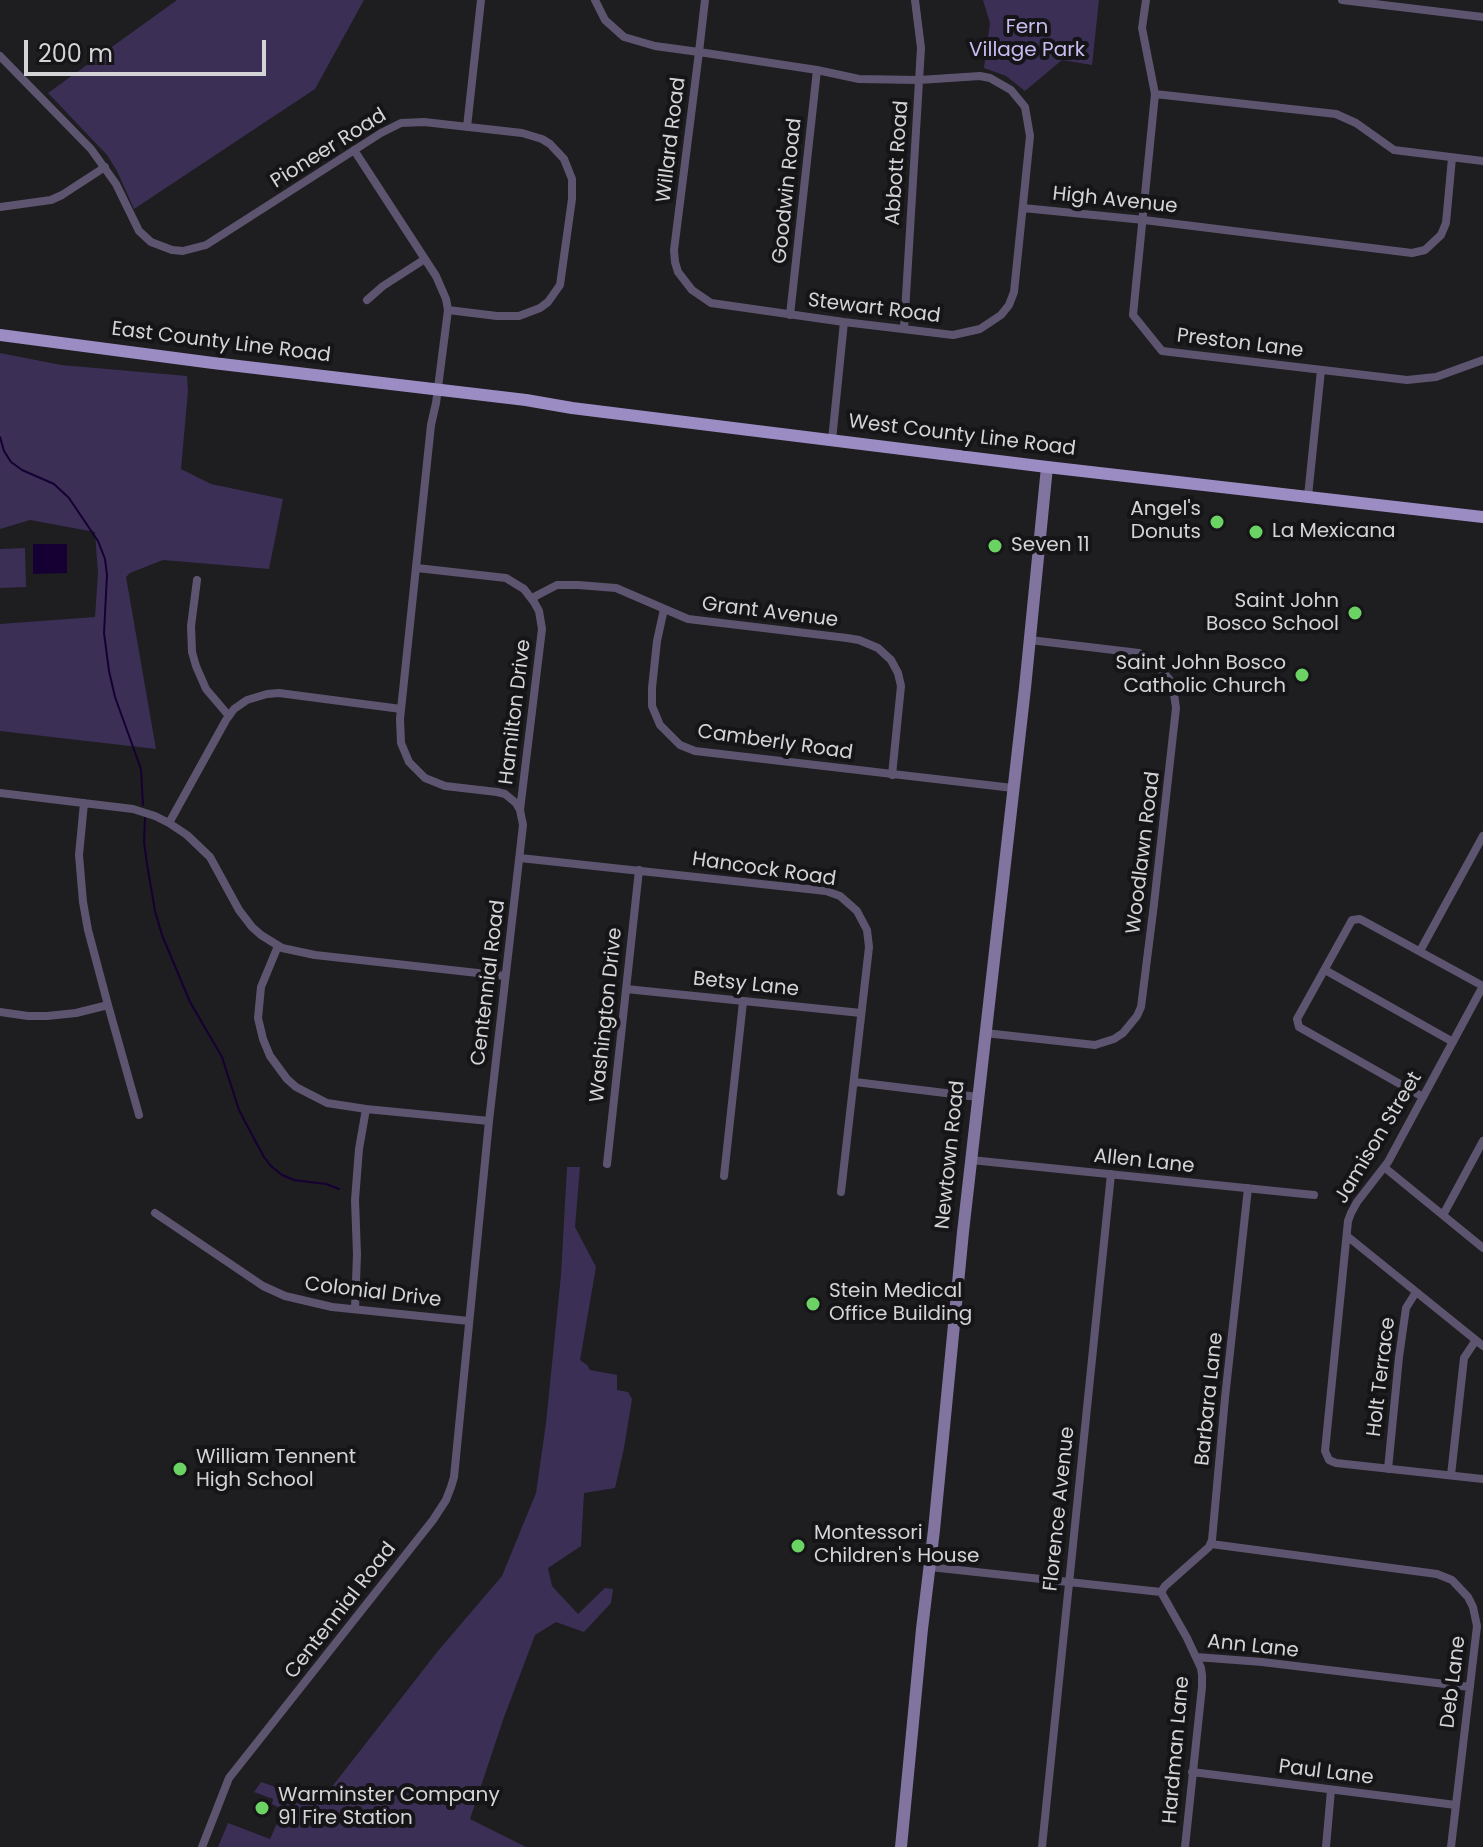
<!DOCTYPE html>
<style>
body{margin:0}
#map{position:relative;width:1483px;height:1847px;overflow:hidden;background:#1e1d20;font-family:Poppins,sans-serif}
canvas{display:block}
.scale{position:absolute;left:24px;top:40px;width:242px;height:36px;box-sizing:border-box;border:4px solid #d4d3d5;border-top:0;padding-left:10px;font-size:24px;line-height:28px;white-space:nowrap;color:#d4d3d5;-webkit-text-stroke:6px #151417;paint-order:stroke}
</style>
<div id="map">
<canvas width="1483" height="1847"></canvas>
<div class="scale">200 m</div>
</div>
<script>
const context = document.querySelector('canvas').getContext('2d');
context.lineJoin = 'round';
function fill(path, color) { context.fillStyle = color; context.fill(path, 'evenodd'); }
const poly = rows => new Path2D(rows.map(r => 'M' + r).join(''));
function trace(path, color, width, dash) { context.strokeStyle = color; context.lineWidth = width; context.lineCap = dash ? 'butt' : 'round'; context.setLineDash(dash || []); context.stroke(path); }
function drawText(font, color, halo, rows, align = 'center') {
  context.font = font + ' Poppins,sans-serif'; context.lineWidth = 8; context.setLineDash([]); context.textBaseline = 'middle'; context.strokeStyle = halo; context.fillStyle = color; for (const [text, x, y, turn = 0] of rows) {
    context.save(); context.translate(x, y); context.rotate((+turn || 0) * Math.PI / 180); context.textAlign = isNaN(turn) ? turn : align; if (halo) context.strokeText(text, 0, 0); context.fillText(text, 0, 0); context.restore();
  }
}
const green = poly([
 [177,0,364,0,315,89,134,209,117,171,107,155,48,93],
 [983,0,1099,0,1092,65,1062,60,1025,91,1006,76,984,68,990,23],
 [0,353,61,365,187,376,188,391,181,469,211,484,283,499,269,569,163,560,130,573,126,577,156,749,0,731,0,624,95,617,98,573,95,532,30,520,0,529],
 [25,548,26,587,0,588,0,549],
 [567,1167,580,1167,575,1227,596,1267,580,1360,587,1365,590,1370,617,1375,617,1390,628,1392,632,1399,624,1448,615,1488,584,1493,581,1546,548,1568,552,1586,578,1614,605,1588,613,1589,611,1603,584,1632,556,1622,535,1635,503,1720,470,1819,526,1847,218,1847,228,1823,270,1839,283,1810,272,1804,273,1799,254,1792,261,1782,320,1802,438,1651,502,1576,536,1493,546,1423,561,1275]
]);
const water = poly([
 [33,544,67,544,67,573,33,574]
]);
const stream = poly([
 [0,437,4,451,11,462,22,470,54,484,69,498,98,541,105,559,107,575,104,633,109,671,115,697,141,769,143,805],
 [145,818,144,842,147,864,155,911,162,935,190,1002,222,1057,239,1110,251,1133,264,1157,271,1166,282,1175,294,1180,326,1184,339,1189]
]);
const street = poly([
 [595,0,605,20,624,37,655,46,699,52,817,70,859,79,919,80,980,76,990,78,1011,90,1025,107,1030,136,1014,292,1009,305,1001,315,980,329,953,335,844,322,711,303,692,290,678,272,675,262,674,250,699,52,705,0],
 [1146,0,1142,28,1155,94,1133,315,1162,351,1407,380,1436,377,1483,360],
 [1342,0,1483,17],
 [0,56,91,149,116,184,139,231,151,242,172,250,183,251,206,245,381,133,401,123,424,122,522,133,542,139,550,144,564,159,572,179,572,199,560,285,548,302,540,308,519,316,497,316,448,310],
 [1155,94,1336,114,1356,123,1394,150,1483,161],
 [467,127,481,0],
 [0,207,51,200,62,195,105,167],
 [1023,208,1144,220,1412,253,1425,250,1441,235,1446,223,1452,158],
 [367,300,383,286,425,259],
 [790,315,817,70],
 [904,329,921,48,915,0],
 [832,440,844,322],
 [1308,496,1321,370],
 [417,568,506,578,524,589,534,602,539,611,542,629,520,810],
 [197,580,191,626,192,652,196,666,206,689,229,716],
 [532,598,557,585,578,585,616,588,688,619,847,638,859,640,878,648,891,660,898,673,901,686,892,775],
 [664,609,657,641,652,688,652,706,660,725,680,745,695,751,1013,788],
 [0,793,133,809,155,816,169,823,187,835,210,857,239,910,252,927,261,935,282,948,315,955,505,976],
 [84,803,79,855,83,902,88,930,108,1005,139,1115],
 [169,823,226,720,234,709,247,700,267,694,279,693,401,709],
 [520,858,826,891,840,896,857,911,867,930,869,947,841,1192],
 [278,946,261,987,258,1018,263,1039,270,1056,287,1079,296,1087,327,1103,366,1109,489,1121],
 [1420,951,1483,836],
 [1325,970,1453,1042],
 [626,989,861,1013],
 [0,1012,28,1016,47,1016,76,1013,108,1005],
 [985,1033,1095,1045,1114,1039,1123,1033,1137,1016,1141,1007,1154,904,1176,708,1173,687,1169,679,1154,662,1139,653,1030,640],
 [855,1082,978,1097],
 [1423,1097,1299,1027,1297,1019,1352,920,1360,919,1483,986,1388,1162,1357,1202,1351,1213,1348,1221,1325,1451,1329,1460,1336,1463,1483,1479],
 [971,1160,1314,1195],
 [607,1164,639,870],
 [1384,1167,1483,1248],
 [724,1176,743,1002],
 [155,1213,263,1286,285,1296,332,1307,469,1321],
 [1443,1215,1483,1141],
 [1347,1236,1483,1346],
 [355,1309,357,1254,355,1200,359,1149,366,1109],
 [1388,1469,1399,1357,1406,1308,1416,1292],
 [1451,1475,1464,1358,1476,1340],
 [1211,1544,1437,1574,1452,1580,1468,1597,1473,1607,1477,1626,1451,1847],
 [930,1567,1161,1592],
 [1161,1592,1165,1586,1209,1547,1212,1540,1225,1398,1248,1188],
 [1161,1592,1187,1638,1201,1668,1202,1675,1202,1687,1185,1847],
 [1196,1657,1262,1662,1470,1687],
 [1192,1772,1456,1805],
 [202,1847,229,1778,433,1520,446,1500,451,1487,454,1477,489,1121,523,825,520,810,516,803,505,794,497,792,445,786,425,778,409,762,401,743,400,719,431,425,436,403,448,310,446,299,436,276,354,150],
 [1042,1847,1111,1174],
 [1326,1847,1331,1790]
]);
const secondary = poly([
 [901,1847,922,1629,934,1530,963,1232,1025,688,1047,467]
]);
const primary = poly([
 [0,335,213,363,526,400,572,408,1047,467,1483,517]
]);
const markers = [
 [1217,522,8,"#6bd363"],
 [1256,532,8,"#6bd363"],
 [995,546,8,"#6bd363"],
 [1355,613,8,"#6bd363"],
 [1302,675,8,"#6bd363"],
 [813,1304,8,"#6bd363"],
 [180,1469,8,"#6bd363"],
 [798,1546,8,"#6bd363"],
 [262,1808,8,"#6bd363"]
];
const parkNames = [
 ["Fern",1027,28],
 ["Village Park",1027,51]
];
const streetNames = [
 ["Willard Road",672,140,-83],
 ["Pioneer Road",329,149,-32],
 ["Abbott Road",898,163,-86],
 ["Goodwin Road",788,191,-84],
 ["High Avenue",1115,201,6],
 ["Stewart Road",874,309,7],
 ["East County Line Road",221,343,7],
 ["Preston Lane",1240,344,7],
 ["West County Line Road",962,436,7],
 ["Grant Avenue",770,613,7],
 ["Hamilton Drive",516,712,-83],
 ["Camberly Road",775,743,8],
 ["Woodlawn Road",1144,853,-83],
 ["Hancock Road",764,870,8],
 ["Centennial Road",489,983,-83],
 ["Betsy Lane",746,985,6],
 ["Washington Drive",607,1015,-84],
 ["Jamison Street",1379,1138,-59],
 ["Newtown Road",951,1155,-84],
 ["Allen Lane",1144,1162,6],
 ["Colonial Drive",373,1293,7],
 ["Holt Terrace",1382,1377,-83],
 ["Barbara Lane",1210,1399,-84],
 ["Florence Avenue",1060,1509,-84],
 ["Centennial Road",341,1611,-52],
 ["Ann Lane",1253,1647,6],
 ["Deb Lane",1454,1682,-83],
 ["Hardman Lane",1177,1750,-85],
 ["Paul Lane",1326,1773,7]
];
const poiNames = [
 ["Angel's",1201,510,"right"],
 ["Donuts",1201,533,"right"],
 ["La Mexicana",1272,532],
 ["Seven 11",1011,546],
 ["Saint John",1339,602,"right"],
 ["Bosco School",1339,625,"right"],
 ["Saint John Bosco",1286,664,"right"],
 ["Catholic Church",1286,687,"right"],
 ["Stein Medical",829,1292],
 ["Office Building",829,1315],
 ["William Tennent",196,1458],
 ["High School",196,1481],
 ["Montessori",814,1534],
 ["Children's House",814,1557],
 ["Warminster Company",278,1796],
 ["91 Fire Station",278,1819]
];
fill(green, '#3c2f56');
fill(water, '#160033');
trace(stream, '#160033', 2);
trace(street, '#5d5570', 8);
trace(secondary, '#81749f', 12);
trace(primary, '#9c8cc4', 12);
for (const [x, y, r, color] of markers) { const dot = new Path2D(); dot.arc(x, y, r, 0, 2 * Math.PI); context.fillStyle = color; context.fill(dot); trace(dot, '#151417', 3); }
drawText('20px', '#cabbf1', '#151417', parkNames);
drawText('20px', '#d4d3d5', '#151417', streetNames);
drawText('20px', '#d4d3d5', '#151417', poiNames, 'left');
</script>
